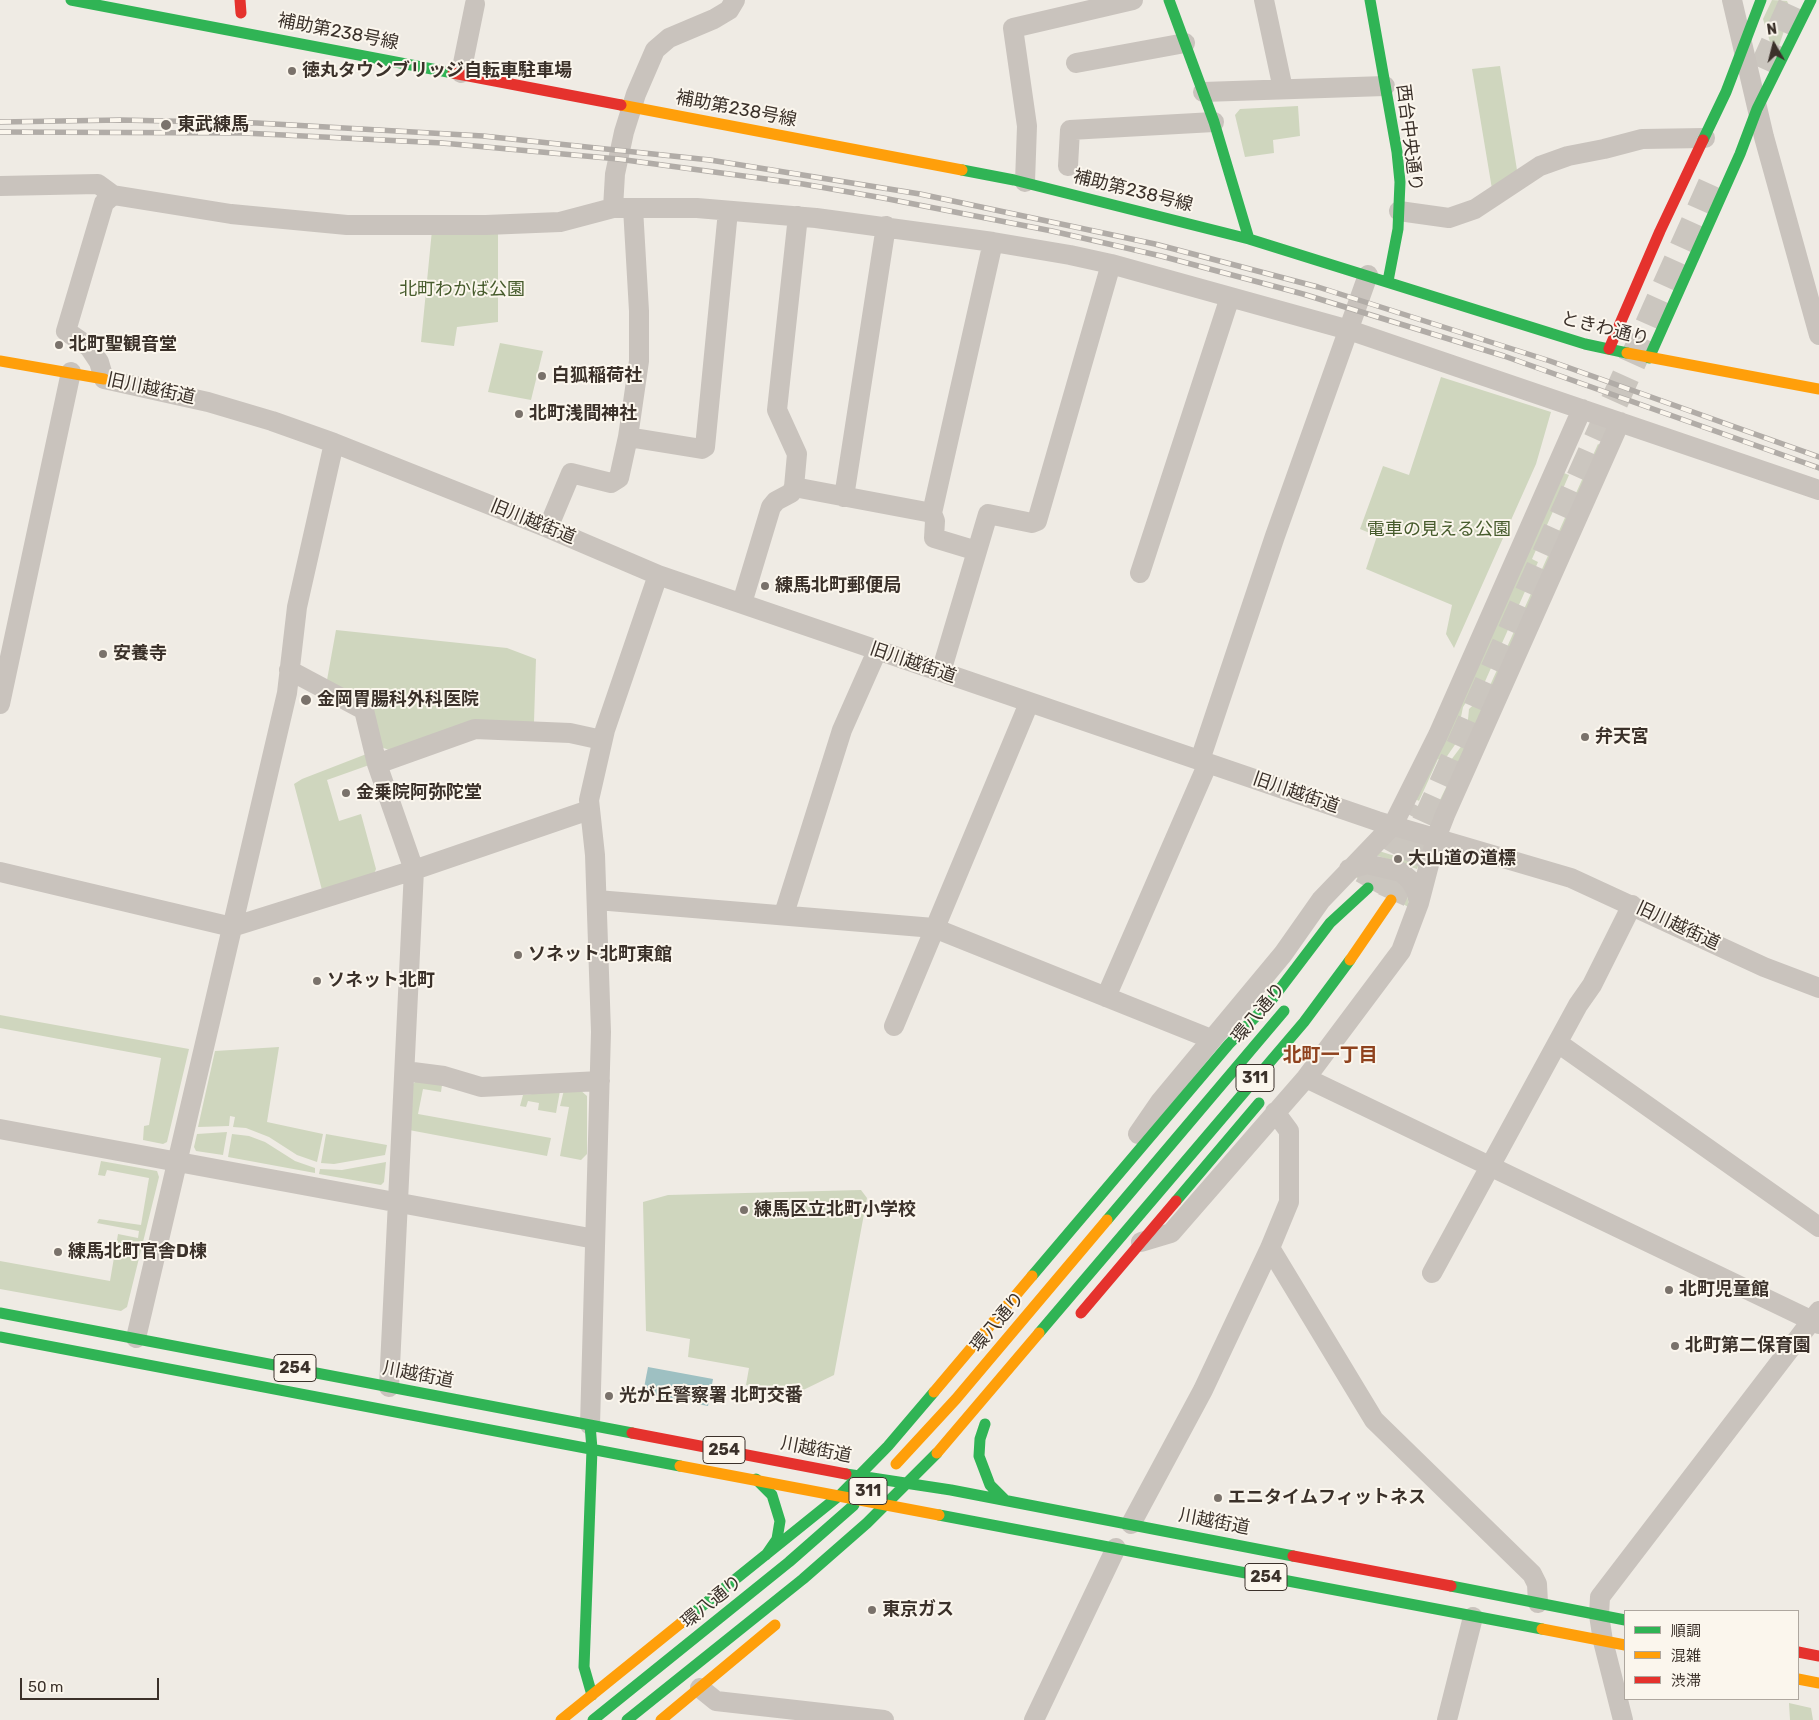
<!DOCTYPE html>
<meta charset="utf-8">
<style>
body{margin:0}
#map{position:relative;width:1819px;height:1720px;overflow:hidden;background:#efebe4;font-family:Rubik,"Noto Sans JP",sans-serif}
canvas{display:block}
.legend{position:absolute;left:1624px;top:1610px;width:175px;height:90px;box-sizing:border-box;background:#fbf6ed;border:1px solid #aea79f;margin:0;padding:6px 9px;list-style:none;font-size:15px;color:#3b312a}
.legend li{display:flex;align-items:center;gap:10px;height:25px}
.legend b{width:25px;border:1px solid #aea79f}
.north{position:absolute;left:1749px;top:20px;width:50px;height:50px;-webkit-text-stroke:4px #fbf6ed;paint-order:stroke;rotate:352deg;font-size:14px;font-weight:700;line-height:20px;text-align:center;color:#3b312a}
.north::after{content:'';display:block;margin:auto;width:18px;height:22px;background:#3b312a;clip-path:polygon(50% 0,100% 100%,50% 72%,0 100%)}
.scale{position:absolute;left:20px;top:1678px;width:139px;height:22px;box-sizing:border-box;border:2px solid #3b312a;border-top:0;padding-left:6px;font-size:15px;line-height:18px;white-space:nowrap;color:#3b312a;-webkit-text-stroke:4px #fbf6ed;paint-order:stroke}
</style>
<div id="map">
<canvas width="1819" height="1720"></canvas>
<ul class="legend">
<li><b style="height:6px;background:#30b455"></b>順調</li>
<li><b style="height:6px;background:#ff9f0a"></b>混雑</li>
<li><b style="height:6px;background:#e5322d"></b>渋滞</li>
</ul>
<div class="north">N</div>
<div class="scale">50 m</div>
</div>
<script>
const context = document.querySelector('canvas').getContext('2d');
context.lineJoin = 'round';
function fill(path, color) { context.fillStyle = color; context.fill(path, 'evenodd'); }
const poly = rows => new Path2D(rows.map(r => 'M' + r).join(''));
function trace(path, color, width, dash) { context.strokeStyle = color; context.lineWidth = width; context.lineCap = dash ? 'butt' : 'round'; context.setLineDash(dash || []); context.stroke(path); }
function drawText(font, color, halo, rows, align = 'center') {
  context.font = font + ' Rubik,"Noto Sans JP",sans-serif'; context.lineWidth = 4; context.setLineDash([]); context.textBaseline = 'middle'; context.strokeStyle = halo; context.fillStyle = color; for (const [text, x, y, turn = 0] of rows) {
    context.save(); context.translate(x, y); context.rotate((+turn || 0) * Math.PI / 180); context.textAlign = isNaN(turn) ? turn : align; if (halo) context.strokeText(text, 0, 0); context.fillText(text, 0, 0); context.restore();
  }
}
const green = poly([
 [1772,0,1787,1,1791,10,1775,58,1763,19],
 [1500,66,1517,170,1492,189,1472,69],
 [1298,106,1300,136,1273,140,1274,153,1245,157,1235,115,1240,109],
 [498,228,498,322,457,327,454,346,421,342,432,230],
 [500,343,543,351,531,400,488,392],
 [1441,377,1551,412,1536,464,1454,648,1446,634,1452,605,1366,569,1377,536,1360,529,1383,466,1409,475],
 [1598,444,1602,446,1504,667,1499,665],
 [1561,472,1569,475,1532,559,1538,562,1483,686,1469,698,1463,707,1461,717,1461,736,1443,762,1438,759,1419,801,1415,799],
 [336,630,507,648,536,659,534,722,389,750,381,747,327,680],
 [1497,670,1501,672,1441,808,1437,806,1456,767,1450,764,1451,760,1466,740,1469,709,1487,692],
 [369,753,372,764,327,780,339,821,361,814,376,869,374,874,322,890,294,784,302,779],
 [1379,851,1395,856,1395,860,1399,861,1400,858,1419,864,1417,869,1375,855],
 [1361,869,1404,884,1410,908,1352,875],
 [0,1015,189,1049,167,1142,163,1144,143,1140,144,1126,149,1125,161,1058,0,1028],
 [279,1047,267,1122,323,1134,317,1162,297,1155,269,1137,246,1128,233,1127,235,1117,230,1116,229,1126,198,1127,215,1051],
 [421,1078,442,1085,441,1092,423,1089,418,1114,551,1138,547,1156,409,1130,411,1085],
 [579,1089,587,1096,587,1154,581,1160,560,1156,569,1107,560,1106,564,1090],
 [560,1091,556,1113,538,1110,539,1103,528,1101,526,1107,520,1106,523,1095],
 [227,1132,223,1155,196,1151,194,1147,197,1134],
 [232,1134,249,1136,265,1142,295,1161,315,1168,315,1173,228,1157],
 [326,1134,387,1145,385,1155,334,1164,321,1163],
 [101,1161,157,1171,159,1177,127,1307,121,1311,0,1289,0,1261,110,1281,118,1234,138,1238,139,1231,97,1223,99,1219,141,1225,149,1178,107,1170,105,1176,98,1175],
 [386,1162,384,1182,381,1185,319,1174,320,1169,342,1170],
 [861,1190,867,1198,834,1375,795,1394,746,1385,749,1368,688,1357,690,1339,646,1331,643,1202,668,1195],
 [1789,1703,1811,1708,1813,1720,1790,1720]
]);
const water = poly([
 [648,1367,713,1379,708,1406,643,1393]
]);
const primaryTunnel = poly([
 [1763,69,1794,0],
 [1368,888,1414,804],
 [1391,900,1716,175]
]);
const street = poly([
 [1264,0,1283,89],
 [1732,0,1764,137,1819,335],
 [1076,63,1185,43],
 [461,73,475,4],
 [1203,92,1385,86],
 [1068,166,1070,130,1214,122],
 [1025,182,1027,126,1013,28,1133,0],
 [0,186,98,184,113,195,231,214,347,225,486,225,560,222,613,208,697,208,816,218,993,242,1070,255,1111,264,1349,330,1819,490],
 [113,195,104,203,66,331,89,347,99,362,104,379,208,402,272,421,334,443,548,528,658,575,1377,821,1571,878,1764,967,1819,988],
 [613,208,615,174,624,132,636,94,655,50,669,38,714,19,729,10,735,0],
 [1399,211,1449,218,1475,209,1540,166,1568,156,1604,149,1642,139,1705,138],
 [628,437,702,449,705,447,728,211],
 [794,487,932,513,993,242],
 [844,497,886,226],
 [932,513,935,521,934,538,977,551],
 [548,528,571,473,611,483,619,478,628,437,639,361,639,311,633,208],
 [1140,573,1230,297],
 [742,603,771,507,776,501,791,493,794,487,797,454,777,410,798,216],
 [289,670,364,710,377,764,414,870,389,1387],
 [941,672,988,514,1032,523,1037,521,1111,264],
 [0,704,71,372],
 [1200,760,1275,536,1368,275],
 [377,764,475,729,570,733,602,740],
 [1349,869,1367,864,1401,872,1410,880,1416,890,1419,903],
 [0,872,232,927,414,870,589,810],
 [597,900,934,928,1211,1039],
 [784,914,842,730,877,651],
 [1106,997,1208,763],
 [894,1026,1029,703],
 [1558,1043,1819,1227],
 [405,1071,444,1076,481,1087,600,1081],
 [1306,1078,1819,1324],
 [0,1129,595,1239],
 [1138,1134,1160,1102,1283,954,1321,900,1393,825,1438,735,1582,409],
 [1141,1242,1171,1233,1306,1078,1401,951,1419,903,1436,838,1445,815,1620,422],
 [1270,1248,1374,1420,1532,1574,1537,1584,1538,1603],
 [1432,1273,1578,1005,1592,985,1632,905],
 [136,1338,287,693,297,607,334,443],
 [590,1425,601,1032,595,855,589,800,605,730,658,575],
 [1131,1524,1203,1390,1270,1248,1289,1202,1289,1131,1275,1112],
 [700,1688,716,1701,884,1720],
 [1034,1720,1116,1548],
 [1447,1720,1473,1617],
 [1623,1720,1603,1641,1599,1615,1600,1597,1819,1311]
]);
const fast = poly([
 [71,0,453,73],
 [1169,0,1214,122,1249,239],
 [1370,0,1397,152,1400,182,1398,229,1388,281],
 [1703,140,1726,92,1761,0],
 [962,170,1014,180,1249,239,1585,344,1627,353],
 [1649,358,1740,154,1757,109,1811,0],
 [1176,1201,1259,1103],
 [1107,1220,1284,1011],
 [1032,1276,1229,1044,1270,1002,1330,923,1368,888],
 [0,1313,632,1433],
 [1039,1333,1304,1022,1350,960],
 [0,1337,680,1466],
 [985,1424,980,1439,979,1456,990,1485,1005,1500],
 [590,1425,592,1449,584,1667,592,1695],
 [846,1474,951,1490,1293,1556],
 [756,1479,772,1495,780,1521,777,1539,766,1555],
 [939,1515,1542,1629],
 [1451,1586,1625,1620],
 [681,1623,840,1495,888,1446,934,1392],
 [593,1720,789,1562,854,1505],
 [627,1720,803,1579,867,1523,937,1453]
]);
const slow = poly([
 [621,105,962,170],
 [1627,353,1819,389],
 [0,361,104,379],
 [1350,960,1391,900],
 [934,1392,1032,1276],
 [937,1453,1039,1333],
 [896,1464,956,1399,1107,1220],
 [680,1466,939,1515],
 [1542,1629,1625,1645],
 [1798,1679,1819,1683],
 [561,1720,681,1623],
 [661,1720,775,1625]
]);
const jam = poly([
 [240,0,241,13],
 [453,73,621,105],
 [1609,349,1660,231,1703,140],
 [1081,1313,1176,1201],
 [632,1433,846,1474],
 [1293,1556,1451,1586],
 [1798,1652,1819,1656]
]);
const rail = poly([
 [0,122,121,120,257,123,483,136,710,160,920,194,1155,244,1318,287,1550,361,1819,457],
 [0,132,244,133,442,143,618,159,803,184,883,198,1052,231,1161,256,1303,294,1504,356,1819,468]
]);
const markers = [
 [292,71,5,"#7a726b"],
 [166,125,6,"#7a726b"],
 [59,345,5,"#7a726b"],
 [542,376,5,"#7a726b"],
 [519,414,5,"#7a726b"],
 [765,586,5,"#7a726b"],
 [103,654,5,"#7a726b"],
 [306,700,6,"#7a726b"],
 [1585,737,5,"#7a726b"],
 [346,793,5,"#7a726b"],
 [1398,859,5,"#7a726b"],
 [518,955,5,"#7a726b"],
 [317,981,5,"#7a726b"],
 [744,1210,5,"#7a726b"],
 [58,1252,5,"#7a726b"],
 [1669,1290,5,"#7a726b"],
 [1675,1346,5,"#7a726b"],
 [609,1396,5,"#7a726b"],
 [1218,1498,5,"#7a726b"],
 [872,1610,5,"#7a726b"]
];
const shields = [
 [1255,1078,38],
 [295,1368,42],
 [724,1450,42],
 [868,1491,38],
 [1266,1577,42]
];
const shieldNames = [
 ["311",1255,1078],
 ["254",295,1368],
 ["254",724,1450],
 ["311",868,1491],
 ["254",1266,1577]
];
const streetNames = [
 ["補助第238号線",338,32,11],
 ["補助第238号線",736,109,11],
 ["西台中央通り",1409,138,83],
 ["補助第238号線",1133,191,14],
 ["ときわ通り",1605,329,14],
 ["旧川越街道",151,389,12],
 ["旧川越街道",533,522,22],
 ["旧川越街道",913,663,19],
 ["旧川越街道",1296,793,19],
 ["旧川越街道",1678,926,25],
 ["環八通り",1259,1013,-50],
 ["環八通り",998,1322,-50],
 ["川越街道",418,1375,11],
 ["川越街道",816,1450,11],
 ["川越街道",1214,1522,11],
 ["環八通り",712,1602,-39]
];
const poiNames = [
 ["徳丸タウンブリッジ自転車駐車場",302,71],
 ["東武練馬",177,125],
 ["北町聖観音堂",69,345],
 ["白狐稲荷社",552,376],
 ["北町浅間神社",529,414],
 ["練馬北町郵便局",775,586],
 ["安養寺",113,654],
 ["金岡胃腸科外科医院",317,700],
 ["弁天宮",1595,737],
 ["金乗院阿弥陀堂",356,793],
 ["大山道の道標",1408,859],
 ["ソネット北町東館",528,955],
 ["ソネット北町",327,981],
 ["練馬区立北町小学校",754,1210],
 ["練馬北町官舎D棟",68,1252],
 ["北町児童館",1679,1290],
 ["北町第二保育園",1685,1346],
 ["光が丘警察署 北町交番",619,1396],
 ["エニタイムフィットネス",1228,1498],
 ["東京ガス",882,1610]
];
const parkNames = [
 ["北町わかば公園",462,290],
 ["電車の見える公園",1439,530]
];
const neighbourhoodNames = [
 ["北町一丁目",1330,1056]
];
fill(green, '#cfd6be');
fill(water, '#9ec0c2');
trace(primaryTunnel, '#cbc6bf', 28, [28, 14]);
trace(street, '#c9c3bd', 20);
trace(fast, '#30b455', 11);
trace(slow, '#ff9f0a', 11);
trace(jam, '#e5322d', 11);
trace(rail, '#b1aca7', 5.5);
trace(rail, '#fbf6ed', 4, [11]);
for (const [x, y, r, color] of markers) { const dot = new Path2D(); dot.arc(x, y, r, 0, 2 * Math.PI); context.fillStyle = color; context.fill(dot); trace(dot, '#fbf6ed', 2); }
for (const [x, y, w] of shields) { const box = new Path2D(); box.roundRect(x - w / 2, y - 13.5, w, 27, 4); context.fillStyle = '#fbf6ed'; context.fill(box); trace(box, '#3b312a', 1); }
drawText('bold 16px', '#3b312a', null, shieldNames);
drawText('18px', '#3b312a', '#fbf6ed', streetNames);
drawText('bold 18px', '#3b312a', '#fbf6ed', poiNames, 'left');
drawText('18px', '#465b2c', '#fbf6ed', parkNames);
drawText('bold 19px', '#8f421e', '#fbf6ed', neighbourhoodNames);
</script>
